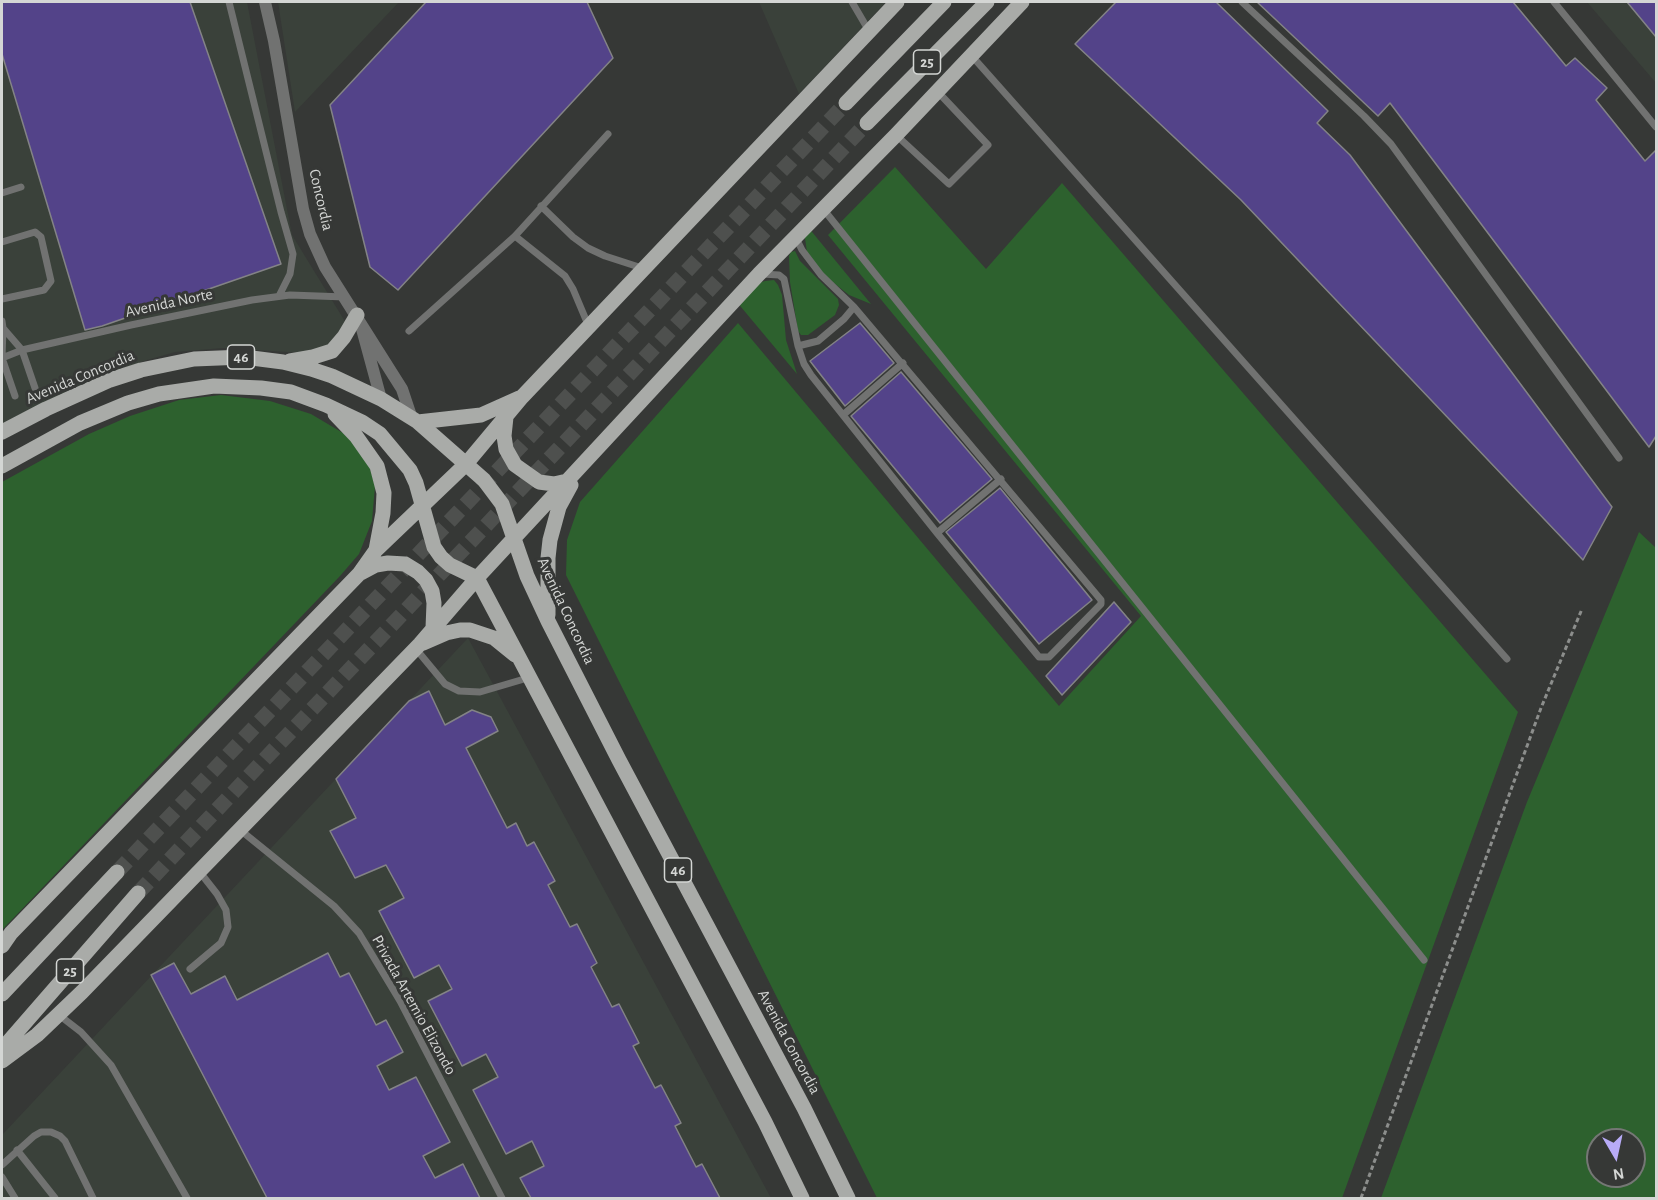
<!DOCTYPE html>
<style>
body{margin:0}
#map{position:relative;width:1658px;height:1200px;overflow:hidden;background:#363836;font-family:"Alegreya Sans",sans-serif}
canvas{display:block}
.frame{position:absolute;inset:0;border:3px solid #d4d6d4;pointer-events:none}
.north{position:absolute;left:1586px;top:1128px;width:60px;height:60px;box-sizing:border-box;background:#363836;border:2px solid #757775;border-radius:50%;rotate:171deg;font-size:16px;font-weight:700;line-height:24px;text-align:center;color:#d4d6d4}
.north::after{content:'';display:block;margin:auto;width:21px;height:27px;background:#b8abf7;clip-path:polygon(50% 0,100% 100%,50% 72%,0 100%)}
</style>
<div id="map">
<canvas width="1658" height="1200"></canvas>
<div class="frame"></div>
<div class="north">N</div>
</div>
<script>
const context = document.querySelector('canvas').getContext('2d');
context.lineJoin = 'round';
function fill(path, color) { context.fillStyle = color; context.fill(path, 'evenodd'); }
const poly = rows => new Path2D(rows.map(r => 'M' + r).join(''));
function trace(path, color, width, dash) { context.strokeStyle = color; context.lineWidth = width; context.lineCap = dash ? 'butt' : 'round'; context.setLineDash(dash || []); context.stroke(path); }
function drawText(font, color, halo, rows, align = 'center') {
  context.font = font + ' "Alegreya Sans",sans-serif'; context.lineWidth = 6; context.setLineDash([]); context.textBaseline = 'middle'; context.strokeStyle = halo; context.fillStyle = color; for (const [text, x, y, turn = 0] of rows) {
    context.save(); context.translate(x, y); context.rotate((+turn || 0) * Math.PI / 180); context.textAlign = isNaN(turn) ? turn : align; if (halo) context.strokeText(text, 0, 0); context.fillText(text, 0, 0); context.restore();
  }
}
const built = poly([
 [2,2,247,2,292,235,349,328,319,354,223,348,175,352,147,360,51,399,2,425],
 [278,2,399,2,295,112],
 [759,2,886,2,799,94],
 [1587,2,1656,2,1656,83],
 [468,638,771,1198,2,1198,2,1135]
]);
const green = poly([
 [895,167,986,269,1062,183,1518,712,1342,1198,877,1198,566,575,567,540,580,502,738,323,1059,706,1141,616,828,235],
 [808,227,871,304,849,295,825,276,807,252,804,231],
 [795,251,800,261,838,299,839,305,835,315,808,335,801,335,798,331,790,282,789,256,791,252],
 [774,280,778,285,782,295,786,340,797,374,736,301,750,286,765,281],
 [221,395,270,401,311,414,343,433,367,458,375,486,372,521,359,554,340,576,2,930,2,482,89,434,130,416,179,400],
 [1639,532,1656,548,1656,1198,1381,1198,1527,802],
 [1598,1140,1634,1140,1634,1176,1598,1176]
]);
const building = poly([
 [2,2,190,2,281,264,102,326,85,330,2,54,2,2],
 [426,2,587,2,613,58,398,290,370,267,330,105,426,2],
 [1116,2,1216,2,1328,111,1317,123,1350,155,1612,507,1583,560,1241,200,1075,44,1116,2],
 [1257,2,1513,2,1566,66,1575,58,1607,88,1596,100,1645,161,1656,150,1656,436,1649,447,1390,103,1378,116,1257,2],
 [1627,2,1656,2,1656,37,1627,2],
 [860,323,894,363,845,406,810,361,860,323],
 [901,372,992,479,940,523,851,416,901,372],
 [1000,488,1092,600,1039,644,946,532,1000,488],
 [1114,602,1131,622,1062,695,1046,676,1114,602],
 [429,691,445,725,472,710,491,717,498,731,466,748,507,828,516,823,527,846,534,842,555,881,548,885,570,927,577,924,597,963,591,967,612,1007,619,1004,639,1043,633,1046,655,1088,661,1085,681,1123,675,1126,696,1167,702,1164,720,1198,531,1198,520,1178,544,1166,532,1141,506,1154,473,1090,498,1077,486,1054,462,1066,428,1001,452,989,439,965,414,978,379,911,404,898,397,885,386,865,355,878,330,831,356,818,336,779,409,701,429,691],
 [328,953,340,977,349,973,376,1025,386,1020,403,1052,377,1066,389,1090,416,1077,450,1142,423,1156,435,1178,463,1164,480,1198,267,1198,151,975,174,963,191,994,225,976,237,1000,328,953]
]);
const primaryTunnel = poly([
 [117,872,846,103],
 [138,893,867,123]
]);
const path = poly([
 [1361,1198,1541,708,1582,609]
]);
const service = poly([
 [229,2,281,212,293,254,290,274,279,296],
 [852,2,869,31],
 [1242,2,1364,116,1391,144,1619,458],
 [1554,2,1656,127],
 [971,55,1507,659],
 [896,135,949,184,988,145,937,91],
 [2,193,21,187],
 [541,206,573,237,588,248,605,256,642,268],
 [824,210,1424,960],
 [515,236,565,276,573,289,589,327],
 [2,242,35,232,41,237,51,281,44,290,2,299],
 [762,274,779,275,784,279,798,346,818,341,844,319,854,307,821,275,802,250,796,238],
 [2,321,3,328,2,358,15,396],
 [3,328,22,350,35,388],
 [409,331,515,236,608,134],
 [798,346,804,364,811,375,937,533,1039,657,1049,657,1101,604,1101,600,854,307],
 [2,358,22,350,131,325,252,300,290,295,345,297],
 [843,415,903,363],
 [937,533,1001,479],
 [416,649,445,684,459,691,480,692,531,677],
 [239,829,334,906,359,933,400,1001,502,1198],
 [190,969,221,943,228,927,226,910,217,894,199,871],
 [59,1015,81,1032,111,1065,187,1198],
 [17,1150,55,1198],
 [2,1165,34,1136,41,1132,51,1132,60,1136,65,1141,93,1198],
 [2,1177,15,1198]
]);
const tertiary = poly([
 [265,2,274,41,303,209,310,234,325,267,402,389,412,419],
 [362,329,381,399]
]);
const primary = poly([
 [846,103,944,2],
 [867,123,987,2],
 [290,361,313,357,332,351,344,337,357,315],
 [335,414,356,436,377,466,384,493,383,513,376,550],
 [506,417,504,436,506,449,515,465,539,482,554,484,567,481],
 [418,422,481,415,519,398],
 [2,432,46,409,110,380,141,370,194,359,244,357,283,362,311,369,332,376,381,399,418,422,484,480,502,504,527,576,548,621,619,760,804,1108,848,1198],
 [2,466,80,423,128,403,159,394,214,386,261,388,291,392,326,405,362,422,380,434,410,470,416,483,434,547,441,557,450,565,477,578,765,1122,802,1198],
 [361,573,376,565,388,563,405,564,418,572,426,580,432,591,434,603,433,628],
 [548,615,548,558,550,540,559,507,571,485],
 [423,643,446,633,460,630,470,630,494,638,515,655],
 [2,946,11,933,359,574,376,550,466,464,522,397,897,2],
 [2,994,117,872],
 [2,1049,138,893],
 [2,1061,37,1035,82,992,420,644,477,578,759,274,896,135,1022,2]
]);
const shields = [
 [927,62,27],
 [241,357,27],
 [678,870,27],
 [70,971,27]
];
const shieldNames = [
 ["25",927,62],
 ["46",241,357],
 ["46",678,870],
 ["25",70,971]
];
const streetNames = [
 ["Concordia",321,200,77],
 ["Avenida Norte",169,303,-12],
 ["Avenida Concordia",80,377,-23],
 ["Avenida Concordia",566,611,65],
 ["Privada Artemio Elizondo",414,1005,61],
 ["Avenida Concordia",789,1042,62]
];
fill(built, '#3a413a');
fill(green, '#2d612e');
fill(building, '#534389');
trace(building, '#838386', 1.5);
trace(primaryTunnel, '#4e504e', 15, [15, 8]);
trace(path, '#8c8e8c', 3, [4.5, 3]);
trace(service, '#717271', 7);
trace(tertiary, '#717271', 12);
trace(primary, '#a9aba8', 15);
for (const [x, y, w] of shields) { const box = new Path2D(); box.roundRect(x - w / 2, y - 12, w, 24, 4.5); context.fillStyle = '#363836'; context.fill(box); trace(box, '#d4d6d4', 1.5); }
drawText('bold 15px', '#d4d6d4', null, shieldNames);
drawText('16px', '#d4d6d4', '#363836', streetNames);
</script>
